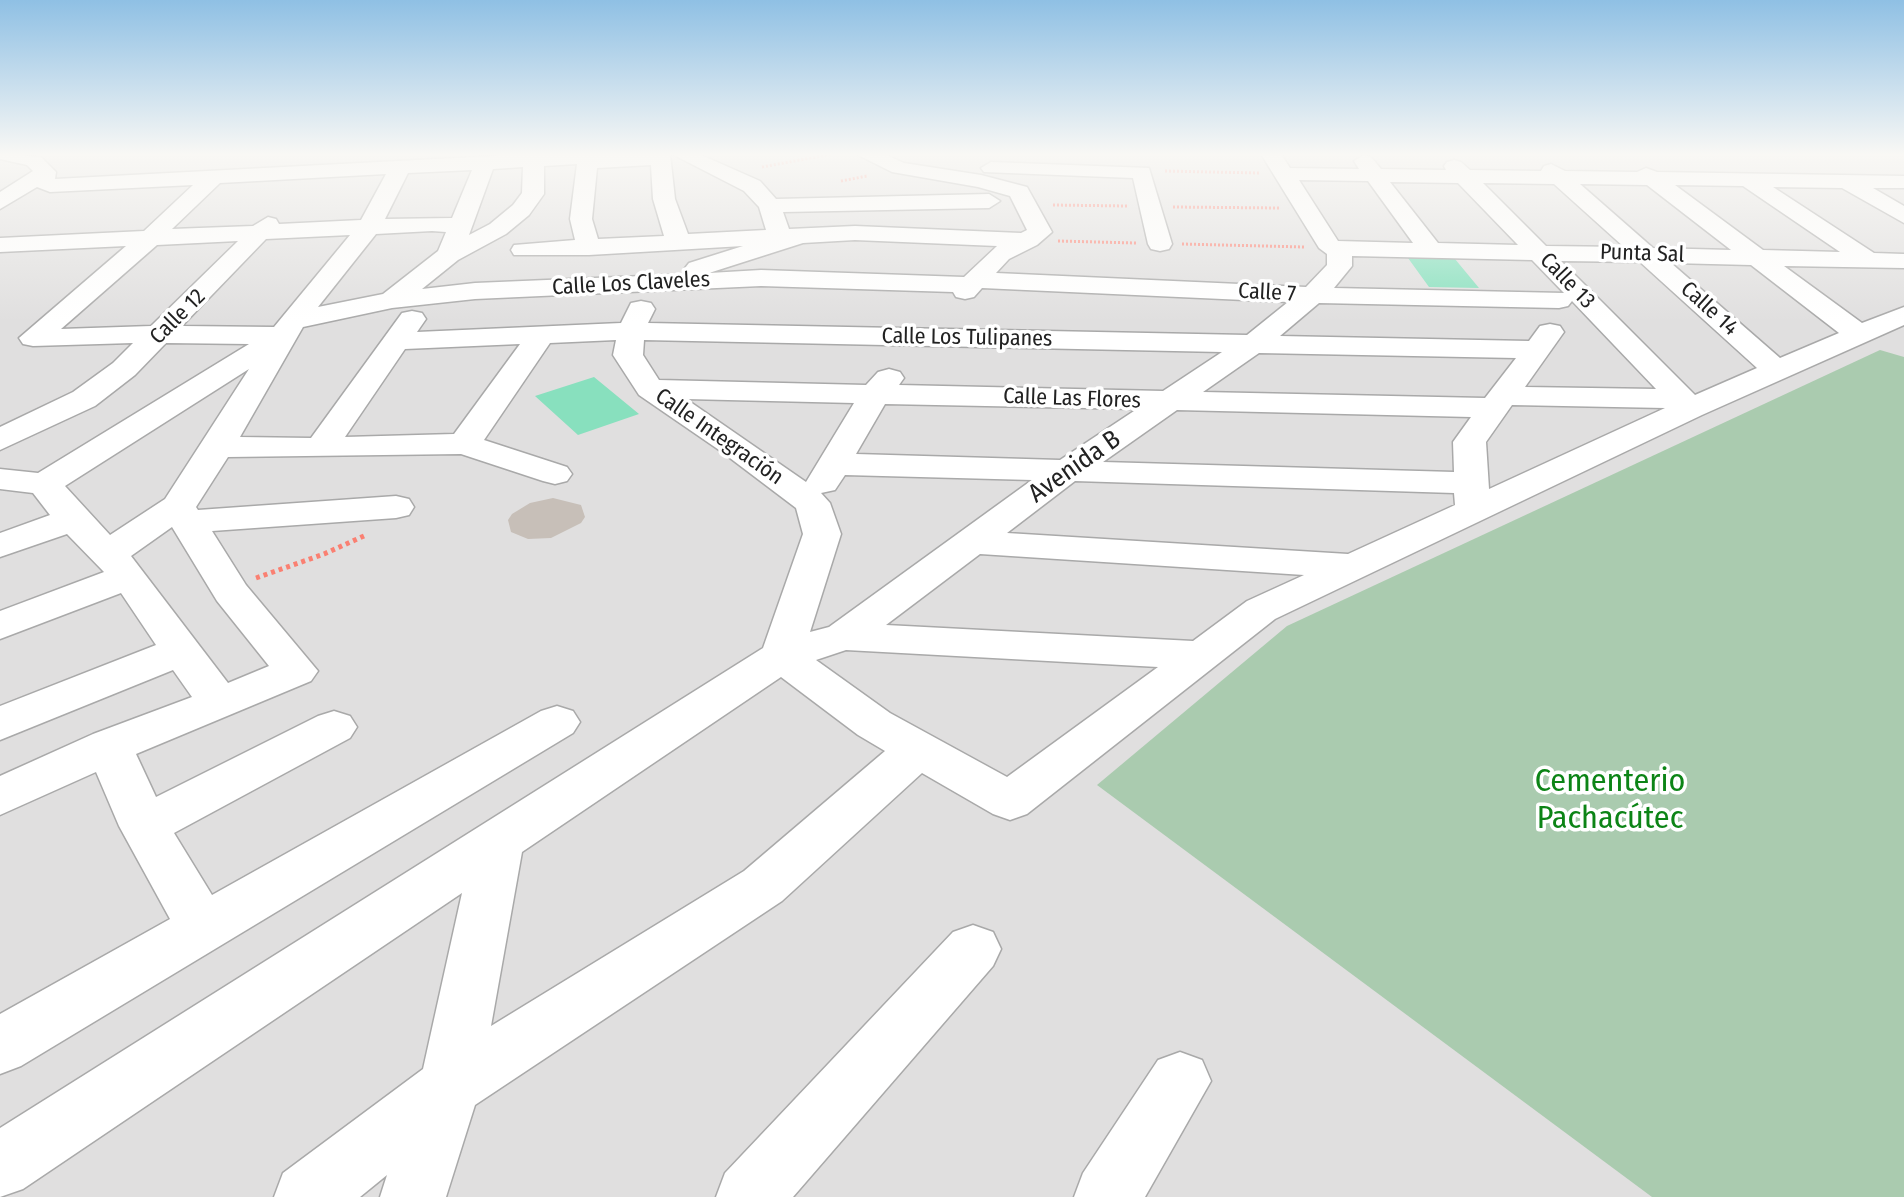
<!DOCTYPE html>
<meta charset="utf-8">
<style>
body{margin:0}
canvas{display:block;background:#f2efe9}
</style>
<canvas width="1904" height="1197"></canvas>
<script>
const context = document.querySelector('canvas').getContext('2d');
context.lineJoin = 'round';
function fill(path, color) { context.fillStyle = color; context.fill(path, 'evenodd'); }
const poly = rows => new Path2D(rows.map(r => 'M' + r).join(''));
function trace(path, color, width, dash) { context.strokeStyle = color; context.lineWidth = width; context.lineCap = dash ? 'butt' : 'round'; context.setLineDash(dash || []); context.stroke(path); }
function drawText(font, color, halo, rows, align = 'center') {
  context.font = font + ' "Fira Sans Condensed",sans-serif'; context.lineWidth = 7; context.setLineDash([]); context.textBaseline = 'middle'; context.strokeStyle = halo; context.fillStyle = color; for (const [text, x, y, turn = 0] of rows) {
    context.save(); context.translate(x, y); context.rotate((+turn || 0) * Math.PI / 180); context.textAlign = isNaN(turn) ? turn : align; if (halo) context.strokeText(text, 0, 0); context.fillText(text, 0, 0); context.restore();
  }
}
const residential = poly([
 [0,154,1904,154,1904,1197,0,1197]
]);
const cemetery = poly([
 [1880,350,1904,357,1904,1197,1652,1197,1097,785,1287,626]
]);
const pitch = poly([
 [1408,258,1455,259,1479,288,1429,287],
 [594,377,639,414,578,435,535,396]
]);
const building = poly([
 [553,498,581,505,585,517,581,523,551,538,528,539,511,532,508,520,512,514,530,503]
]);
const pathFar1 = poly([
 [762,167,832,154],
 [1165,171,1259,173],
 [841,181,867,176],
 [1053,205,1127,206],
 [1173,207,1279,208],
 [1058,241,1136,243],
 [1182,244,1304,247]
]);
const path = poly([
 [256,578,324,554,366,535]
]);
const minor = poly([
 [0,154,41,157,56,172,55,179,531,154,670,154,675,199,688,234,766,230,759,207,744,191,672,154,699,154,760,181,776,199,989,194,1000,201,989,208,783,212,789,229,855,226,1021,233,1027,230,1010,196,978,187,892,172,856,154,884,154,904,163,981,175,1027,187,1052,232,1037,245,1009,259,996,273,1306,287,1327,265,1327,254,1319,248,1261,154,1281,154,1290,168,1359,169,1354,161,1364,155,1371,157,1381,169,1446,170,1444,166,1447,162,1454,160,1461,162,1470,170,1541,171,1544,166,1551,164,1565,171,1637,172,1646,168,1657,172,1904,176,1904,188,1873,188,1904,206,1904,223,1842,188,1773,187,1874,253,1904,254,1904,268,1784,266,1862,323,1904,307,1904,325,1702,415,1275,619,1027,814,1010,820,993,814,922,773,782,901,475,1105,446,1197,380,1197,387,1175,360,1197,274,1197,283,1173,423,1069,462,893,23,1189,0,1197,0,1128,763,648,803,534,796,508,722,452,639,395,613,355,616,340,550,343,484,440,567,467,572,474,567,481,555,484,543,481,461,454,228,457,196,507,198,510,396,496,409,499,414,507,409,515,396,518,212,531,246,585,318,671,311,681,136,754,156,797,318,716,334,711,350,716,357,727,350,738,174,833,212,895,541,711,557,706,573,711,580,722,573,733,21,1066,0,1074,0,1014,170,919,119,826,96,772,0,815,0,776,93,734,192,697,173,670,0,740,0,706,156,645,121,593,0,639,0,611,104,572,67,534,0,557,0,533,50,515,33,493,0,489,0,469,38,473,249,344,166,343,135,375,95,406,0,450,0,427,73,392,113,363,133,343,33,346,23,344,19,338,126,246,0,252,0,238,144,231,193,185,50,192,37,187,0,209,0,192,33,171,27,165,0,159,0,154],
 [577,164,570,219,575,240,514,245,511,250,514,255,589,255,743,246,689,263,685,268,690,274,475,283,422,289,458,260,506,234,529,215,544,194,544,166,577,164],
 [651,165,653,199,664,236,598,239,592,219,597,168,651,165],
 [523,167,522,193,513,205,490,224,469,235,493,169,523,167],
 [472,170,452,218,385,219,408,173,472,170],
 [386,174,361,220,279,224,276,219,268,217,253,226,172,229,220,183,386,174],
 [1299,180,1368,181,1413,243,1338,241,1299,180],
 [1390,182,1458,183,1518,245,1438,243,1390,182],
 [1483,183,1554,184,1624,247,1546,246,1483,183],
 [1580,184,1647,185,1731,250,1653,248,1580,184],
 [1675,185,1743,186,1840,252,1763,250,1675,185],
 [432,231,446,232,438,251,383,294,318,307,376,234,432,231],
 [350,235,274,327,182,326,266,239,350,235],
 [855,240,997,246,964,277,761,270,709,273,803,243,855,240],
 [238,241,151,326,61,329,157,245,238,241],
 [1352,256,1532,260,1564,293,1334,288,1352,266,1352,256],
 [1561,261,1640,262,1757,368,1695,395,1561,261],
 [1671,263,1751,265,1839,333,1780,358,1671,263],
 [761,286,953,292,956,297,965,299,974,297,982,288,1288,302,1247,335,648,323,655,309,651,303,641,301,631,303,621,323,417,332,426,319,422,313,412,311,402,313,311,438,240,437,303,327,392,308,475,299,761,286],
 [1572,301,1656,389,1525,387,1564,332,1560,326,1550,324,1540,326,1529,341,1280,336,1319,303,1559,308,1568,306,1572,301],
 [644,340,1222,352,1163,391,899,385,904,378,900,372,889,369,878,372,866,385,659,380,643,355,644,340],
 [520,344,454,434,345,437,405,349,520,344],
 [1259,353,1516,358,1485,398,1203,392,1259,353],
 [249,369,165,499,110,535,65,486,249,369],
 [686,399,854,403,806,482,686,399],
 [885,404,1137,409,1060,460,856,454,885,404],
 [1512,405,1665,408,1489,489,1486,442,1512,405],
 [1177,410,1471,417,1453,442,1454,472,1103,462,1177,410],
 [845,475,1032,480,829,627,810,632,841,534,830,503,821,493,835,490,845,475],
 [1075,481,1454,493,1455,505,1348,554,1007,533,1075,481],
 [172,527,217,601,269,666,228,683,131,556,172,527],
 [980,554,1304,575,1247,601,1193,641,886,625,980,554],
 [846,650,1158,667,1007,777,890,713,816,660,846,650],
 [781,677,858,735,885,751,744,871,491,1026,522,852,781,677],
 [991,162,1149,168,1172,244,1169,249,1160,251,1151,249,1148,244,1133,178,984,172,981,168,991,162],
 [973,925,993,932,1001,949,993,966,793,1197,716,1197,725,1173,953,932,973,925],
 [1180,1052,1202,1060,1211,1081,1145,1197,1074,1197,1083,1173,1158,1060,1180,1052]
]);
const farStreetnames = [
 ["Punta Sal",1642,254,2],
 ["Calle 13",1567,281,46],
 ["Calle Los Claveles",631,284,-3],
 ["Calle 7",1267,293,3],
 ["Calle 14",1709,309,42],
 ["Calle 12",178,317,-45],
 ["Calle Los Tulipanes",967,338,1],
 ["Calle Las Flores",1072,399,2],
 ["Calle Integración",719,437,35]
];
const streetNames = [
 ["Avenida B",1075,467,-35]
];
const nearParknames = [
 ["Cementerio",1610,782],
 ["Pachacútec",1610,819]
];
fill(residential, '#e0dfdf');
fill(cemetery, '#aacbaf');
fill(pitch, '#88e0be');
fill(building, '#c7bfb8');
trace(minor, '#a9a9a9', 3);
trace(pathFar1, '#fa8072', 3, [2, 2]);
trace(path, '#fa8072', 5, [4, 4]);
fill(minor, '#fff');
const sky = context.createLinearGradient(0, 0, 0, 322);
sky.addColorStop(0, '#8fc0e4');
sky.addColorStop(0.48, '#f9f8f5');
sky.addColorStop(1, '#f9f8f500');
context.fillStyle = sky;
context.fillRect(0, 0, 1904, 322);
drawText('22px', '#222', '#fff', farStreetnames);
drawText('26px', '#222', '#fff', streetNames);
drawText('32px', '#0c8416', '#fff', nearParknames);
</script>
